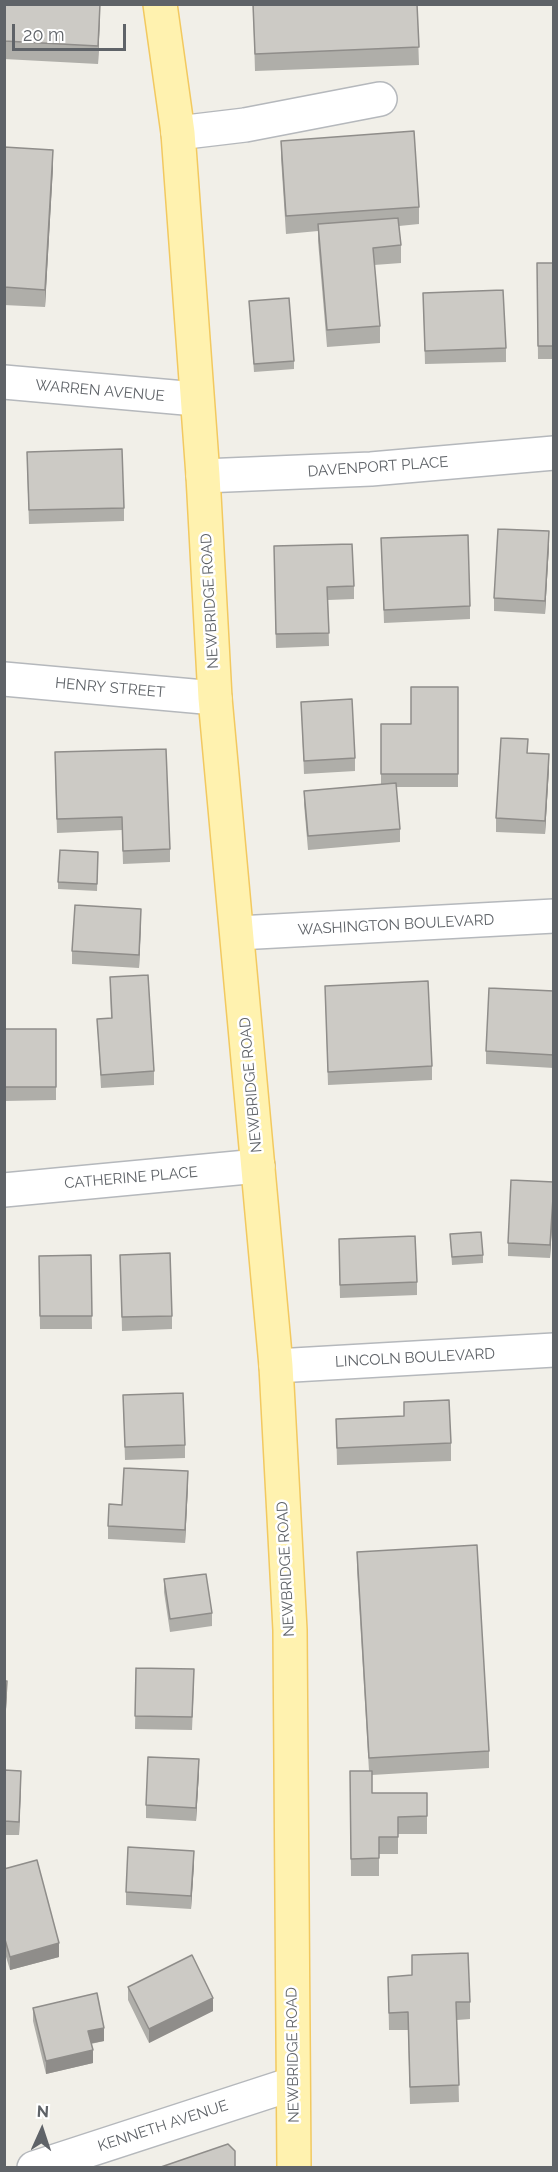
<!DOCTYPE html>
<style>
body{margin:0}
#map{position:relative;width:558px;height:2172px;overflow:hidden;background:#f1efe8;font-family:Raleway,sans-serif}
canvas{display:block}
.frame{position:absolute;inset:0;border:6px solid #5f6368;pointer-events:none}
.north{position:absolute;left:12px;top:2100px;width:60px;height:60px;-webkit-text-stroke:4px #fff;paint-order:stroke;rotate:3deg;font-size:16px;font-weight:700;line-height:24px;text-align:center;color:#5f6368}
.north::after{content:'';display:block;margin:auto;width:21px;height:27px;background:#5f6368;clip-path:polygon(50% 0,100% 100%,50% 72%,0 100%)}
.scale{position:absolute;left:12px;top:24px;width:114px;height:27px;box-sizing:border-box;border:3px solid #5f6368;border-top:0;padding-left:8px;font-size:18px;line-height:21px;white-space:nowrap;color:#5f6368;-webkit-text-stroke:4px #fff;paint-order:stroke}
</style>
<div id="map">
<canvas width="558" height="2172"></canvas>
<div class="frame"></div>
<div class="north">N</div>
<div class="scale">20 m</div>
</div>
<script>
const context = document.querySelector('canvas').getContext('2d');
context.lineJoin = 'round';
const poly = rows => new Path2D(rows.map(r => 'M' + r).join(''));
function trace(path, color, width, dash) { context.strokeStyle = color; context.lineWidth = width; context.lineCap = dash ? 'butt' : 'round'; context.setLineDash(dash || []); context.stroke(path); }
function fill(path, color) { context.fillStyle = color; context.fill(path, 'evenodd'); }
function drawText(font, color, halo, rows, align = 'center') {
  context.font = font + ' Raleway,sans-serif'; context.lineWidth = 5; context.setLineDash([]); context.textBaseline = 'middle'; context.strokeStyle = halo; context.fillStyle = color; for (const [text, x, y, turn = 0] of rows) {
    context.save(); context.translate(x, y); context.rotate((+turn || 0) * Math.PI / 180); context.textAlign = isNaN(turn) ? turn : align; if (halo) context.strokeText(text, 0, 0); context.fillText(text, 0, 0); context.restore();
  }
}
const minor = poly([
 [178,133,245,125,380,99],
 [4,382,196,399],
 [203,476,371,469,554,453],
 [4,679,215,698],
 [238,933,554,916],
 [4,1190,258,1166],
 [276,1366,554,1350],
 [34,2168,292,2084]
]);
const major = poly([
 [160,4,178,133,203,476,215,698,276,1366,290,1630,294,2168]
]);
const wall = poly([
 [4,4,100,14,98,64,4,59],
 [253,4,417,4,419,65,255,71],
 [281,141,419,207,419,224,399,226,401,245,401,263,374,265,380,326,380,343,327,347,318,241,318,231,286,234,281,158],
 [4,147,53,167,45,307,4,305],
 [537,263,554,263,554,359,538,359],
 [423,293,506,348,506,362,425,364],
 [249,301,294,361,294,369,254,372],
 [27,465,124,508,124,521,29,524],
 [381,538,470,606,470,619,384,623],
 [549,545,545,614,494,611,494,598],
 [274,559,354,586,354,599,328,600,329,646,276,648],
 [458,687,458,787,396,787,400,829,400,842,308,850,304,804,304,791,381,784,381,724,411,724],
 [301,702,355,758,355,771,304,774],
 [528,753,549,768,545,834,496,832,496,818],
 [55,766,170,849,170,862,123,864,122,830,57,833],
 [98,852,97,891,58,889,58,882],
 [141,922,139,968,72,964,72,951],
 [110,977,154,1071,154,1085,101,1088,97,1019,111,1018],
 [325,986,432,1066,432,1080,328,1085],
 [554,991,554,1068,486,1064,486,1051],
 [4,1029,56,1029,56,1100,4,1101],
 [554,1182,550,1258,508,1256,508,1243],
 [450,1234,483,1255,483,1263,452,1265],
 [339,1252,417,1282,417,1295,340,1298],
 [91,1255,92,1329,40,1329,39,1256],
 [120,1255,172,1316,172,1329,122,1331],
 [123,1395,185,1445,185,1458,125,1460],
 [404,1402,451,1443,451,1461,337,1465,336,1419,404,1416],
 [188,1485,185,1543,108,1539,108,1526],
 [357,1552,489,1751,489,1768,372,1775,372,1793,427,1793,427,1834,398,1834,398,1854,379,1854,379,1876,351,1876,350,1771,369,1771,357,1569],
 [164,1579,212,1613,212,1626,170,1632,164,1592],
 [136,1668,194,1683,192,1730,135,1729],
 [4,1770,21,1785,19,1835,4,1835],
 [199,1772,196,1821,146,1818,146,1805],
 [194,1864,191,1909,126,1905,126,1892],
 [4,1869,59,1957,10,1970,4,1950],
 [412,1955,470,2002,470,2019,457,2020,459,2102,410,2104,408,2030,389,2030,388,1977,412,1975],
 [128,1987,213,2011,149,2043,128,2000],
 [33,2008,104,2041,91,2044,93,2063,46,2074,33,2021]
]);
const shadedWall = poly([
 [100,4,100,14,98,64,98,46],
 [53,150,53,167,45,307,45,290],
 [549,531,549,545,545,614,545,601],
 [549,754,549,768,545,834,545,821],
 [141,909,141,922,139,968,139,955],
 [554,1183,554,1196,550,1258,550,1245],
 [188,1471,188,1485,185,1543,185,1530],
 [7,1681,7,1694,4,1742,4,1729],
 [199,1759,199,1772,196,1821,196,1808],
 [21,1771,21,1785,19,1835,19,1822],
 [194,1851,194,1864,191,1909,191,1896],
 [59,1943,59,1957,10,1970,10,1957],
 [213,1998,213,2011,149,2043,149,2029],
 [104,2028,104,2041,88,2044,88,2031],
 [93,2050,93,2063,46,2074,46,2061]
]);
const building = poly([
 [4,4,100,4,98,46,4,41,4,4],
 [253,4,417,4,419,47,255,54,253,4],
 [414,131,419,207,286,216,281,141,414,131],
 [4,147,53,150,45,290,4,287,4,147],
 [398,218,401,245,373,248,380,326,327,330,318,224,398,218],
 [537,263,554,263,554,346,538,346,537,263],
 [503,290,506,348,425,351,423,293,503,290],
 [289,298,294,361,254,364,249,301,289,298],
 [122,449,124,508,29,510,27,452,122,449],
 [498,529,549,531,545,601,494,598,498,529],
 [468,535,470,606,384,610,381,538,468,535],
 [352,544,354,586,327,587,329,633,276,634,274,546,352,544],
 [411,687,458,687,458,774,381,774,381,724,411,724,411,687],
 [352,699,355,758,304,761,301,702,352,699],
 [501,738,528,739,527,753,549,754,545,821,496,818,501,738],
 [166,749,170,849,123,851,122,817,57,819,55,752,166,749],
 [396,783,400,829,308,836,304,791,396,783],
 [60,850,98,852,97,884,58,882,60,850],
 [75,905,141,909,139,955,72,951,75,905],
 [148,975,154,1071,101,1075,97,1019,112,1018,110,977,148,975],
 [428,981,432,1066,328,1072,325,986,428,981],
 [489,988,554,991,554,1055,486,1051,489,988],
 [4,1029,56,1029,56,1087,4,1087,4,1029],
 [511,1180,554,1182,550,1245,508,1243,511,1180],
 [481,1232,483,1255,452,1257,450,1234,481,1232],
 [415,1236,417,1282,340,1285,339,1239,415,1236],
 [170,1253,172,1316,122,1317,120,1255,170,1253],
 [91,1255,92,1316,40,1316,39,1256,91,1255],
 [183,1393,185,1445,125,1447,123,1395,183,1393],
 [449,1400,451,1443,337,1448,336,1419,404,1416,404,1402,449,1400],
 [124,1468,188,1471,185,1530,108,1526,109,1504,122,1505,124,1468],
 [477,1545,489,1751,369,1758,357,1552,477,1545],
 [206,1574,212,1613,170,1619,164,1579,206,1574],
 [136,1668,194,1669,192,1717,135,1716,136,1668],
 [4,1681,7,1681,4,1729,4,1681],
 [148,1757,199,1759,196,1808,146,1805,148,1757],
 [4,1770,21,1771,19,1822,4,1821,4,1770],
 [350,1771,372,1771,372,1793,427,1793,427,1816,398,1817,398,1837,379,1837,379,1858,351,1859,350,1771],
 [128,1847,194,1851,191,1896,126,1892,128,1847],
 [37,1860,59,1943,10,1957,4,1936,4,1869,37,1860],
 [468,1953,470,2002,456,2002,459,2085,410,2087,408,2012,389,2013,388,1977,412,1975,412,1955,468,1953],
 [192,1955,213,1998,149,2029,128,1987,192,1955],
 [97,1993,104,2028,88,2031,93,2050,46,2061,33,2008,97,1993],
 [228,2144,235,2151,235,2168,158,2168,228,2144]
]);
const streetNames = [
 ["WARREN AVENUE",100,391,5],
 ["DAVENPORT PLACE",378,467,-4],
 ["NEWBRIDGE ROAD",210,601,-93],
 ["HENRY STREET",110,688,5],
 ["WASHINGTON BOULEVARD",396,925,-3],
 ["NEWBRIDGE ROAD",251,1085,-95],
 ["CATHERINE PLACE",131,1178,-5],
 ["LINCOLN BOULEVARD",415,1358,-3],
 ["NEWBRIDGE ROAD",286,1569,-93],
 ["NEWBRIDGE ROAD",293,2055,-91],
 ["KENNETH AVENUE",163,2126,-18]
];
trace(minor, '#b5b8bc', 36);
trace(major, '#f2c960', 36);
trace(minor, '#fff', 33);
trace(major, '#fff2af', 33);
fill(wall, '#afaea9');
fill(shadedWall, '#8f8d8a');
fill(building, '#cccac5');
trace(building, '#8f8d8a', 1.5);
drawText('15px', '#5f6368', '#fff', streetNames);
</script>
